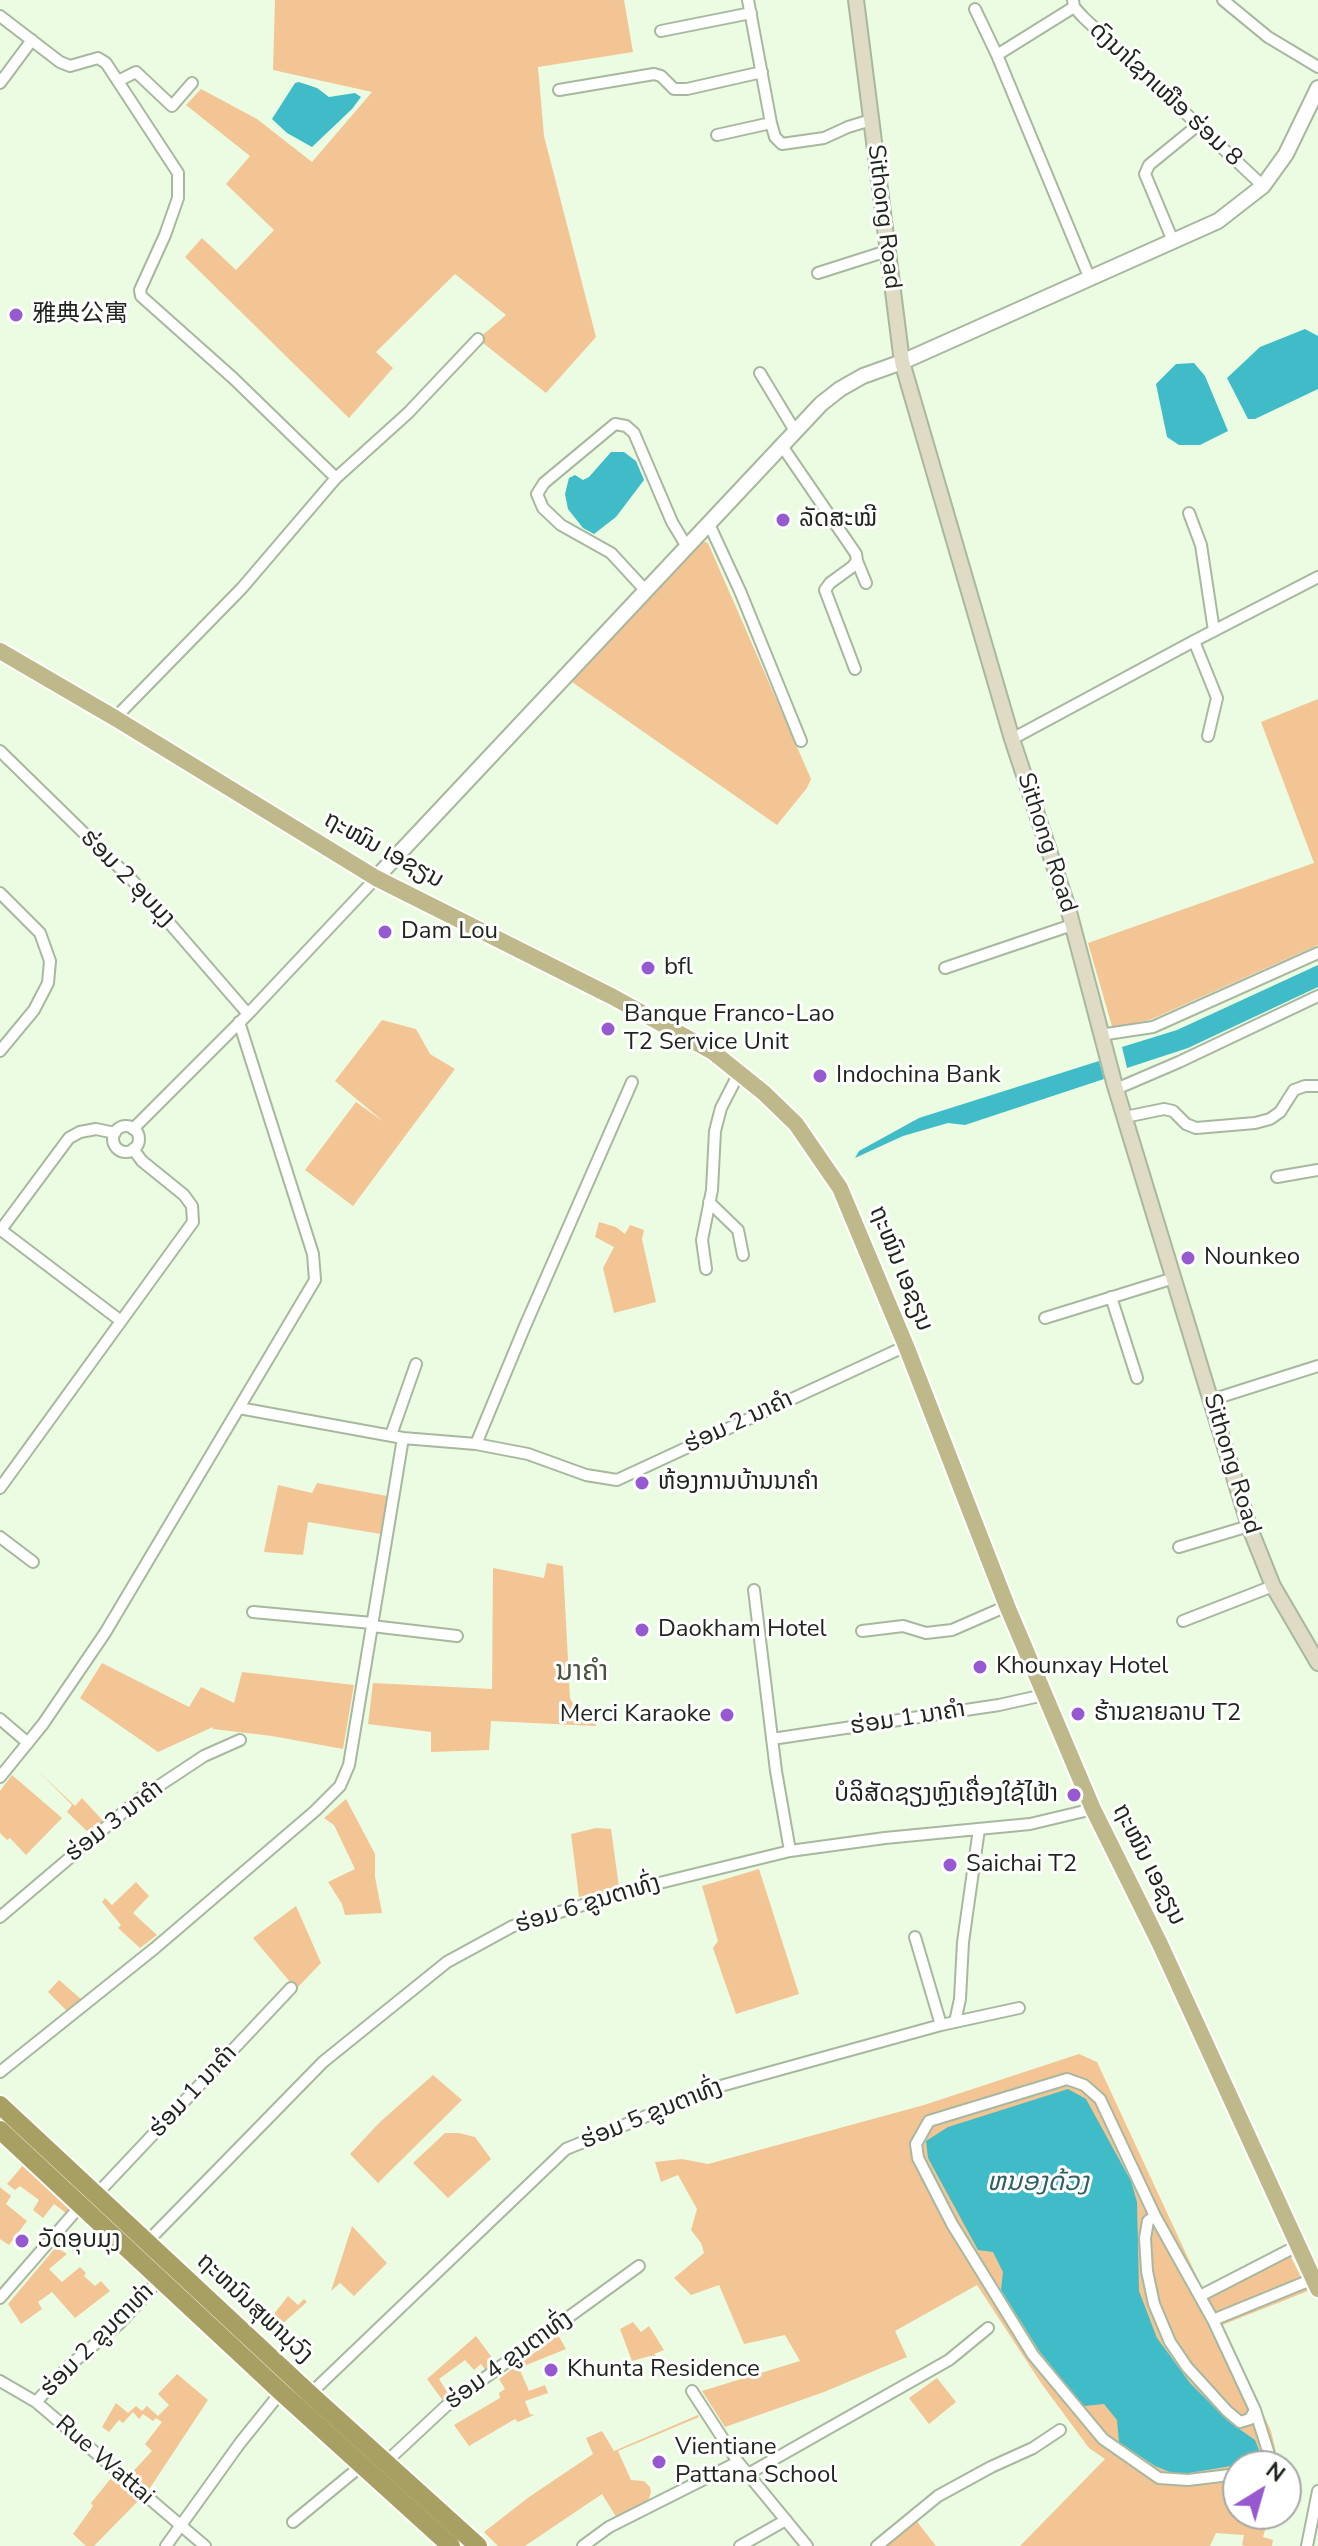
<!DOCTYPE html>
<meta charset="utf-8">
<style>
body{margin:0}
#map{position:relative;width:1318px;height:2546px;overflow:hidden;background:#ebfce2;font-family:"Nunito Sans",sans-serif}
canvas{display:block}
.north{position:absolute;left:1222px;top:2450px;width:80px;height:80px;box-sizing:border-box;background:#fff;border:2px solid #a5a8a4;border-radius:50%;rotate:37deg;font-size:22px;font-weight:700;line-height:32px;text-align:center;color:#1f251c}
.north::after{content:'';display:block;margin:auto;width:28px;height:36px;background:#9759d0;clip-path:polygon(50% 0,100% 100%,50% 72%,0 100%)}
</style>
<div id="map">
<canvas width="1318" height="2546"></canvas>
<div class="north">N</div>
</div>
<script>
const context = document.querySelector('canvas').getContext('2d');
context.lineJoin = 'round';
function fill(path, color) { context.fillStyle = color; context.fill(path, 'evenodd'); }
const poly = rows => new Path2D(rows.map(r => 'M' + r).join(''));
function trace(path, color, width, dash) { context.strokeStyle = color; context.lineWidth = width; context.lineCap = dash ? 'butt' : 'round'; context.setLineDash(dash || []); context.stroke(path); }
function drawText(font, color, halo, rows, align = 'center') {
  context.font = font + ' "Nunito Sans","Noto Sans SC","Noto Sans Lao",sans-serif'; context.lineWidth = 6; context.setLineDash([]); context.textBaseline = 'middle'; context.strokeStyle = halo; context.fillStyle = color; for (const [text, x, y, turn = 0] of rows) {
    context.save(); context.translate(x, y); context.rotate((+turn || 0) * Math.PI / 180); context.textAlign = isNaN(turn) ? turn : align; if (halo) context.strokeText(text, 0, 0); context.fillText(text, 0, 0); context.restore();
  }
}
const green = poly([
 [275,0,624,0,633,52,538,67,544,136,596,337,546,393,478,339,506,315,455,274,376,352,393,368,349,418,185,257,202,238,236,270,274,230,226,184,250,156,186,105,201,89,257,119,312,162,372,92,273,70],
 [702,541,708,543,811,779,807,788,777,825,572,682],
 [1318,699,1318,945,1152,1019,1113,1030,1088,943,1314,863,1261,722],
 [382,1020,416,1029,430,1054,455,1069,353,1206,305,1170,356,1102,384,1122,335,1081],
 [599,1222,616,1227,625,1234,630,1225,644,1230,642,1239,656,1302,614,1313,603,1268,614,1247,595,1237],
 [317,1483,387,1496,381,1534,308,1522,303,1555,264,1552,278,1485,312,1493],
 [547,1563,563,1566,570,1698,573,1704,595,1711,596,1726,491,1721,489,1750,431,1752,431,1732,368,1724,373,1683,492,1689,493,1568,544,1578],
 [102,1663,189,1707,201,1687,234,1703,242,1672,354,1685,343,1749,272,1736,213,1729,213,1727,158,1752,80,1698],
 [38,1771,75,1806,82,1798,105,1823,91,1835,67,1812,72,1805],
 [12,1775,62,1818,26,1855,10,1838,7,1840,0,1833,0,1791],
 [346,1799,375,1854,375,1877,382,1913,345,1915,342,1904,328,1882,355,1869,334,1825,324,1818],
 [596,1828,611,1829,619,1887,579,1897,571,1834],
 [759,1869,799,1994,736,2014,713,1948,718,1941,702,1886],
 [136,1882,149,1896,133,1913,157,1935,140,1948,118,1928,121,1925,102,1902,105,1898,112,1905],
 [296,1906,321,1963,296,1989,253,1938],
 [59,1980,81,1999,68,2012,48,1992],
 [1079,2054,1097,2062,1202,2288,1286,2247,1308,2291,1222,2325,1271,2431,1277,2456,1271,2466,1238,2466,1238,2514,1270,2514,1263,2537,1273,2540,1272,2546,1245,2546,1242,2545,1244,2535,1216,2533,1210,2546,1020,2546,1105,2459,1089,2448,1041,2383,977,2285,895,2331,907,2357,824,2392,725,2427,702,2391,800,2361,785,2335,744,2344,719,2285,691,2295,674,2278,704,2253,701,2243,691,2230,697,2209,678,2175,661,2182,655,2162,682,2159,708,2164,924,2105],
 [433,2075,462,2100,378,2183,350,2154,380,2122],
 [445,2133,459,2133,475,2137,491,2159,448,2198,413,2163],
 [24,2164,72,2208,67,2214,54,2204,43,2218,33,2210,39,2200,20,2186,15,2190,7,2184],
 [0,2187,11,2196,6,2204,27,2221,9,2245,0,2239],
 [352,2226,387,2263,354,2296,340,2283,331,2291],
 [56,2247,67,2254,49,2269,62,2282,80,2267,86,2273,84,2276,95,2286,101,2281,110,2291,75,2318,52,2292,38,2302,42,2309,21,2324,8,2304],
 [288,2296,298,2305,304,2299,307,2302,272,2333,264,2327],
 [633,2322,641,2332,649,2326,664,2350,654,2354,662,2364,653,2368,650,2356,632,2361,620,2329],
 [558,2335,566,2349,519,2368,529,2391,545,2385,548,2393,525,2401,530,2414,534,2415,518,2422,515,2419,469,2446,454,2425,500,2398,499,2393,505,2389,499,2379],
 [476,2336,496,2363,486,2371,481,2364,474,2370,465,2360,439,2379,451,2398,444,2402,427,2379],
 [177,2374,208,2400,148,2491,126,2479,152,2451,145,2444,162,2422,156,2418,153,2421,143,2414,139,2419,133,2412,123,2423,119,2420,109,2432,102,2427,116,2403,128,2413,136,2406,142,2411,147,2406,158,2416,169,2405,158,2394],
 [937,2378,956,2402,929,2424,909,2398],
 [698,2415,699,2417,618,2451,631,2480,644,2481,650,2487,651,2492,647,2505,618,2520,602,2494,525,2546,498,2546,484,2532,529,2497,593,2454,586,2438,602,2431,614,2451],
 [112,2477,138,2501,94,2546,86,2546,73,2534,93,2506,91,2503],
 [915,2519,936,2546,883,2546]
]);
const water = poly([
 [299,82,317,88,329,97,355,93,361,97,352,109,312,147,287,133,272,119,295,83],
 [1305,329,1318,336,1318,389,1255,419,1248,419,1227,378,1260,347],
 [1194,363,1205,376,1228,431,1200,445,1179,445,1167,437,1156,384,1176,364],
 [611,452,624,452,636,461,644,480,616,517,594,534,583,528,568,509,565,494,569,478,575,475,583,480,589,477],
 [1318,965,1318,987,1188,1048,1127,1068,1122,1047,1177,1030],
 [1099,1061,1104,1079,965,1125,948,1123,903,1136,855,1158,859,1151,919,1118],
 [1068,2089,1086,2099,1131,2181,1137,2202,1139,2291,1157,2338,1190,2383,1228,2421,1255,2440,1261,2455,1255,2462,1177,2475,1155,2466,1119,2442,1117,2420,1104,2404,1084,2406,1040,2352,1001,2290,1003,2272,993,2252,978,2250,928,2158,926,2141,948,2127]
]);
const minor = poly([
 [748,0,771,123,775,137,782,144,824,138,848,127,871,120],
 [1073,0,1074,7,1083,17,1263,186],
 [1223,0,1268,37,1318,67],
 [975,9,997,55,1090,279],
 [0,16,60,62,70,66,98,58,106,63,178,173,178,198,165,235,140,290,141,296,233,378,336,478],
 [661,31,751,13],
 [997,55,1074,7],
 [118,81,136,72,172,106,192,83],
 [0,83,32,40],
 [559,90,654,74,661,76,674,89,687,89,762,72],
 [717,135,771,123],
 [1173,241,1145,174,1149,165,1198,125],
 [818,273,887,251],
 [760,373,795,431],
 [782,446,856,554,857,561,852,567,830,583,825,590,855,669],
 [1189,513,1201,545,1214,631],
 [709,524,740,591,801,741],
 [857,561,866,583],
 [646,591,611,553,561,525,543,508,537,494,544,483,615,424,626,426,634,433,672,522,687,547],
 [1194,641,1217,698,1208,736],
 [115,718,242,588,336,478,408,413,478,339],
 [1012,739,1194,641,1318,577],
 [0,751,133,881,248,1014],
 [0,893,40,933,50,961,48,983,34,1010,0,1051],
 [945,968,1072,925],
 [1100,1035,1153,1027,1318,953],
 [1116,1089,1179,1062,1318,996],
 [1125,1117,1164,1109,1173,1111,1186,1124,1196,1128,1255,1123,1270,1119,1280,1112,1294,1090,1305,1086,1318,1086],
 '113 1139a13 13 0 1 1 26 0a13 13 0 1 1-26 0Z',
 [133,1129,248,1014,376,878],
 [1277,1177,1318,1170],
 [709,1202,738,1230,743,1255],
 [1,1230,121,1321],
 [0,1231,69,1138,80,1132,96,1129,115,1133],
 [706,1269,702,1240,712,1190,715,1131,721,1108,739,1073],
 [1111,1297,1137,1378],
 [1045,1318,1174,1278],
 [1211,1400,1318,1366],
 [239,1408,403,1438,476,1444,528,1454,586,1475,617,1480,906,1346],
 [391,1435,416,1364],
 [476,1444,525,1326,632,1082],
 [0,1488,193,1222,192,1206,184,1195,142,1161,133,1149],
 [0,1537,33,1562],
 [1179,1547,1249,1526],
 [754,1590,776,1771,790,1851],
 [253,1612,372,1623],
 [1183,1621,1273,1586],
 [372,1626,457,1636],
 [862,1631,903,1626,926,1633,952,1630,1007,1606],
 [0,1719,28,1743],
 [772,1739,999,1705,1044,1695],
 [0,1777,43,1724,105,1633,315,1280,313,1254,239,1022],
 [0,1917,139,1799,204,1756,240,1740],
 [915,1937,941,2025],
 [955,2022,960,1999,963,1942,979,1829],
 [0,2072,155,1948,315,1811,340,1786,349,1765,403,1438],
 [96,2195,291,1988],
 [1155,2216,1148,2221,1145,2238,1147,2271,1154,2304,1170,2342,1187,2367,1227,2411,1240,2422,1250,2419,1255,2410,1213,2320,1155,2216,1100,2099,1084,2085,1067,2079,929,2121,916,2144,918,2158,952,2224,1033,2355,1103,2439,1159,2478,1188,2480,1238,2474],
 [147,2242,323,2062,447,1962,513,1926,643,1887,790,1851,885,1838,1030,1824,1093,1809],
 [1200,2296,1297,2246],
 [0,2298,81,2205],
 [1213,2320,1313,2279],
 [0,2381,36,2402,205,2546],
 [692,2391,738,2462,807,2546],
 [310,2394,566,2149,717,2087,941,2025,1019,2008],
 [36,2402,70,2365,119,2324,160,2279],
 [1255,2410,1268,2451,1263,2464,1259,2466],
 [385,2463,446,2406,639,2266],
 [748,2474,949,2360,988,2328],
 [293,2522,361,2466],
 [166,2546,240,2443,281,2392],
 [583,2546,609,2527,738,2462],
 [740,2546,786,2520],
 [877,2546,938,2496,991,2467,1033,2448,1060,2430],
 [1307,2546,1318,2491]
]);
const tertiary = poly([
 [376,878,821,404,840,389,863,376,902,362,1218,221,1263,186,1286,154,1318,88]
]);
const secondary = poly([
 [856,0,902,362,1012,739,1068,908,1115,1086,1249,1526,1273,1586,1318,1663]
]);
const primary = poly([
 [0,651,115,718,376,878,613,997,713,1052,764,1093,796,1124,840,1188,906,1346,1007,1606,1093,1809,1160,1944,1318,2289]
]);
const trunk = poly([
 [0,2105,310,2394,478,2546],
 [0,2130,281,2392,451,2546]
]);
const markers = [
 [16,315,8,"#9759d0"],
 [783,520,8,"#9759d0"],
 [385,932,8,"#9759d0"],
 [648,968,8,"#9759d0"],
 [608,1029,8,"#9759d0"],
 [820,1076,8,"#9759d0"],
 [1188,1258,8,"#9759d0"],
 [642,1483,8,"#9759d0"],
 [642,1630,8,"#9759d0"],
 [980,1667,8,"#9759d0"],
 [1078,1714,8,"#9759d0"],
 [727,1715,8,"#9759d0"],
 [1074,1795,8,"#9759d0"],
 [950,1865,8,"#9759d0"],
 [22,2241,8,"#9759d0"],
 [551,2370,8,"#9759d0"],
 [659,2462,8,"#9759d0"]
];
const streetNames = [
 ["ດົງນາໂຊກເໜືອ ຮ່ອມ 8",1165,95,43],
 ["Sithong Road",883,217,83],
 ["Sithong Road",1046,843,72],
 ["ຖະໜົນ ເອຊຽນ",383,851,29],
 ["ຮ່ອມ 2 ອຸບມຸງ",127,879,46],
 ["ຖະໜົນ ເອຊຽນ",900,1269,68],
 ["ຮ່ອມ 2 ນາຄຳ",739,1423,-25],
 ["Sithong Road",1231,1464,73],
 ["ຮ່ອມ 1 ນາຄຳ",908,1719,-9],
 ["ຮ່ອມ 3 ນາຄຳ",115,1822,-38],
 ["ຖະໜົນ ເອຊຽນ",1148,1865,63],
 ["ຮ່ອມ 6 ຂູນຕາທົ່ງ",588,1905,-17],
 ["ຮ່ອມ 1 ນາຄຳ",194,2092,-47],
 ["ຮ່ອມ 5 ຂູນຕາທົ່ງ",652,2115,-22],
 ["ຖະຫນົນສຸພານຸວົງ",254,2309,43],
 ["ຮ່ອມ 2 ຂູນຕາທ່າ",98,2341,-45],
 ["ຮ່ອມ 4 ຂູນຕາທົ່ງ",509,2361,-36],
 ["Rue Wattai",104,2461,41]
];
const poiNames = [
 ["雅典公寓",32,315],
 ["ລັດສະໝີ",799,520],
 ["Dam Lou",401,932],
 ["bfl",664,968],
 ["Banque Franco-Lao",624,1015],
 ["T2 Service Unit",624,1043],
 ["Indochina Bank",836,1076],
 ["Nounkeo",1204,1258],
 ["ຫ້ອງການບ້ານນາຄໍາ",658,1483],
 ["Daokham Hotel",658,1630],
 ["Khounxay Hotel",996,1667],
 ["ຮ້ານຂາຍລາບ T2",1094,1714],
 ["Merci Karaoke",711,1715,"right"],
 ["ບໍລິສັດຊຽງຫຼົງເຄື່ອງໃຊ້ໄຟ້າ",1058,1795,"right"],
 ["Saichai T2",966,1865],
 ["ວັດອຸບມຸງ",38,2241],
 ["Khunta Residence",567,2370],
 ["Vientiane",675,2448],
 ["Pattana School",675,2476]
];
const waterNames = [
 ["ຫນອງດ້ວງ",1038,2184]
];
const quarterNames = [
 ["ນາຄຳ",582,1673]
];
fill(green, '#f3c595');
fill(water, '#3fbcc7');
trace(minor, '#a8b89f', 14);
trace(tertiary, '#a8b89f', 18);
trace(secondary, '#a8b89f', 18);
trace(primary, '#fff', 20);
trace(trunk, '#fff', 22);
trace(minor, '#fff', 10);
trace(tertiary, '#fff', 14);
trace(secondary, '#dfdbc4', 14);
trace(primary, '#beb88a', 16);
trace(trunk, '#a8a063', 18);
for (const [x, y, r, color] of markers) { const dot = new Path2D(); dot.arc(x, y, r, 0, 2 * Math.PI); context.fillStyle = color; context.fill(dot); trace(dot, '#fff', 3); }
drawText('24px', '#1f251c', '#fff', streetNames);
drawText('24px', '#1f251c', '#fff', poiNames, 'left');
drawText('italic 26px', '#2e6165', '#fff', waterNames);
drawText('28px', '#485640', '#fff', quarterNames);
</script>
